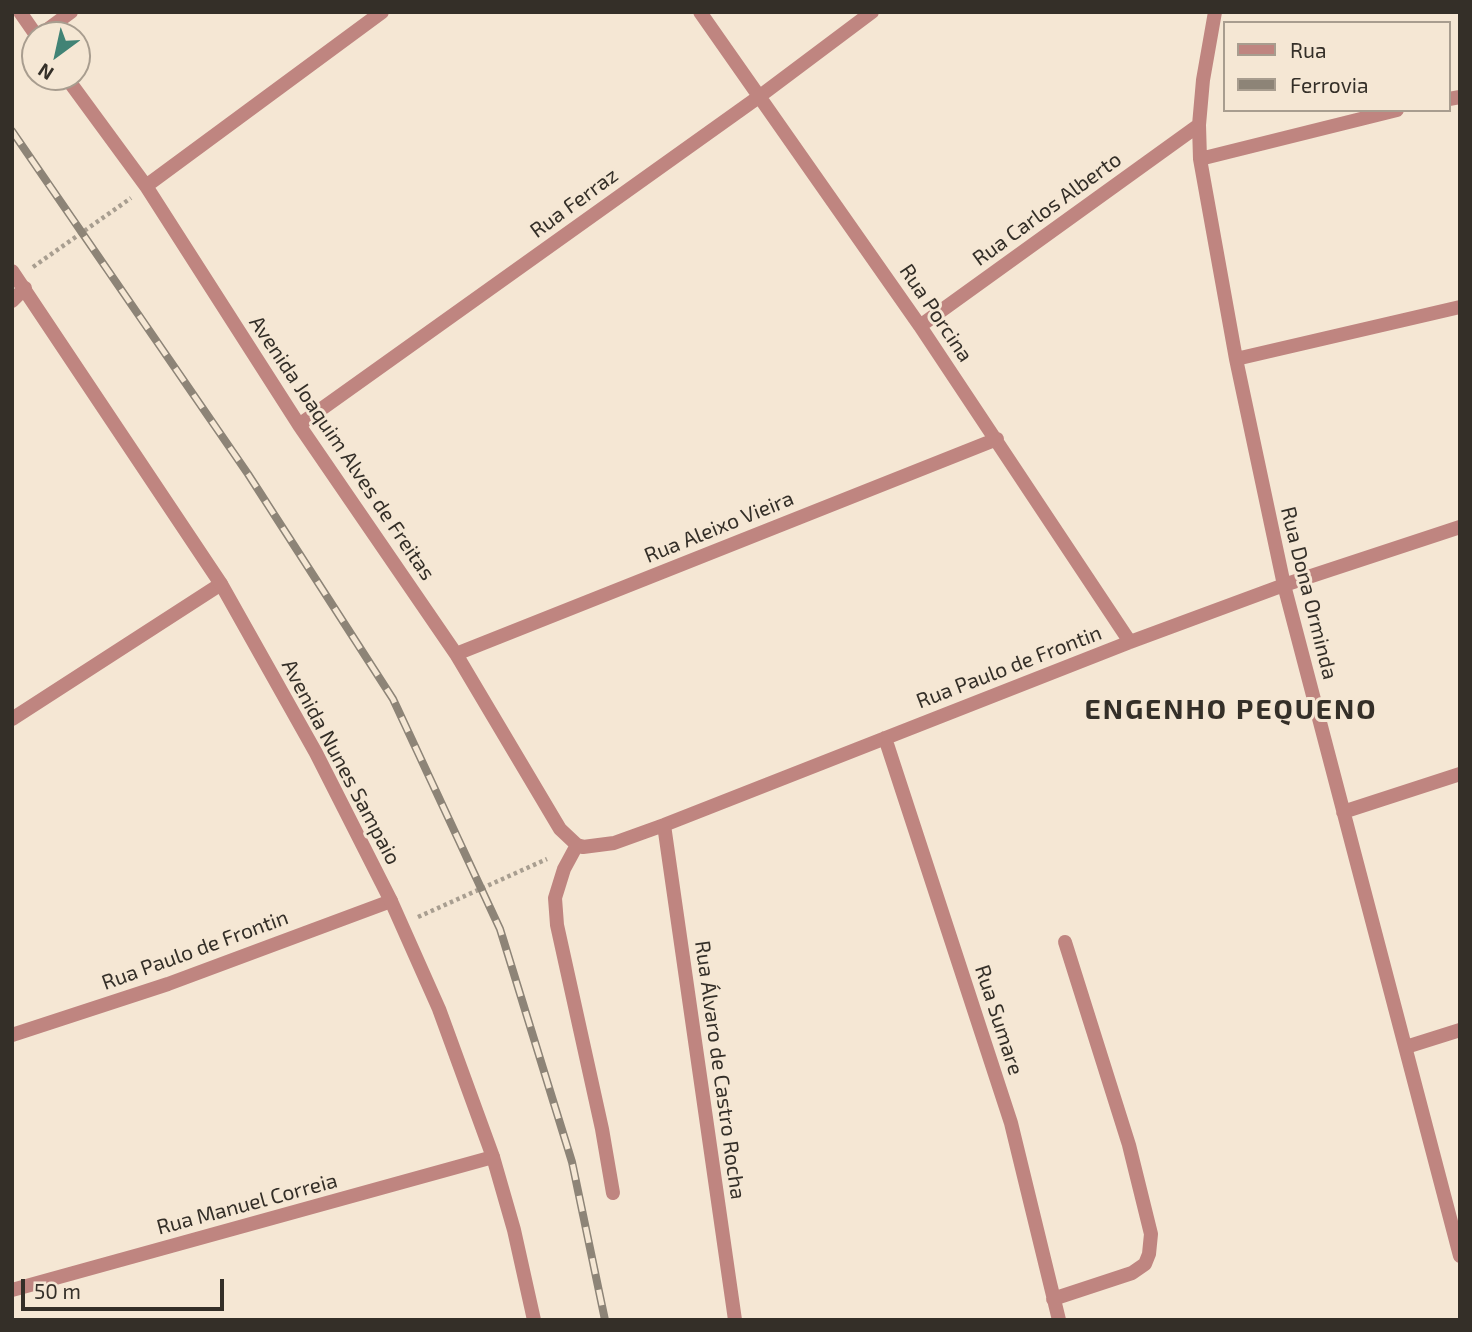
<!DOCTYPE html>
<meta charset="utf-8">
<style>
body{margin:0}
#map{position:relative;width:1472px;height:1332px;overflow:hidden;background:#f5e7d4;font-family:"Exo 2",sans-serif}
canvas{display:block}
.frame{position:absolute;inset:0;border:14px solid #342f28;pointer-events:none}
.legend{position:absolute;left:1223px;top:21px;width:228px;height:91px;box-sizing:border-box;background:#f5e7d4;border:2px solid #a89d8f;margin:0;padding:9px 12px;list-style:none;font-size:21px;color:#342f28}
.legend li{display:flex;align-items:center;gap:14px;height:35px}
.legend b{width:35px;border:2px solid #a89d8f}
.north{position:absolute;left:21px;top:21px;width:70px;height:70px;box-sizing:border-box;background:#f5e7d4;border:2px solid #a89d8f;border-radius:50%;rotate:213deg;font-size:19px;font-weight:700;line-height:28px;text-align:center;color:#342f28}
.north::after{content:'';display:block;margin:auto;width:24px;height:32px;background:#418375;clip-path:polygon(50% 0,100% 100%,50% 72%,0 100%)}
.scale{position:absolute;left:21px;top:1279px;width:203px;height:32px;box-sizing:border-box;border:4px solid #342f28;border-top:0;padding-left:9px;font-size:21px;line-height:24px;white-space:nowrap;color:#342f28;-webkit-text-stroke:5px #f5e7d4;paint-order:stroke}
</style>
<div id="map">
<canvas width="1472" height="1332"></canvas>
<div class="frame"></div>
<ul class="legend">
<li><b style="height:9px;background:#bf8580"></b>Rua</li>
<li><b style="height:9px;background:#8d8477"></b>Ferrovia</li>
</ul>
<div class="north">N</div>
<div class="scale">50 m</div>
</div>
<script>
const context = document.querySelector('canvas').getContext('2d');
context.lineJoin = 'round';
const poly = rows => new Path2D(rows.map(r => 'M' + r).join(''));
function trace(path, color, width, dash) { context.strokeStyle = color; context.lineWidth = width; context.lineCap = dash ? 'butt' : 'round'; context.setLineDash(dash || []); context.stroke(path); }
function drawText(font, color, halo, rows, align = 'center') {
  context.font = font + ' "Exo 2",sans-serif'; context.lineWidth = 6; context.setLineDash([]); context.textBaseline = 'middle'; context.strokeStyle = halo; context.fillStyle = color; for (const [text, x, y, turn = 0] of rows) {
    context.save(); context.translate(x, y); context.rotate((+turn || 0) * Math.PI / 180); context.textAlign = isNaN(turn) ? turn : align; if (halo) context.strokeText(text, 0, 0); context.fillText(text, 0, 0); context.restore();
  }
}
const path = poly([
 [33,267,131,198],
 [418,917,547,859]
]);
const minor = poly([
 [20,12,36,35],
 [700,12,920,326,1130,642],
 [1215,12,1203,80,1199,125,1200,159,1236,359,1284,585,1460,1256],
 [40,35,71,12],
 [66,77,146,186,299,425,456,654,560,829,577,845,583,847,614,843,664,825,1130,642,1284,585,1460,527],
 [1449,99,1460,97],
 [1200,159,1397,110],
 [146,186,382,12],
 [12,301,25,288],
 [920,326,1199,125],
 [1236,359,1460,307],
 [299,425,760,96,872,12],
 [456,654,997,439],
 [12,719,221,584],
 [885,738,1011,1123,1059,1320],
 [1343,812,1460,774],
 [664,825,735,1320],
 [577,845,564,869,555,898,557,925,602,1129,613,1193],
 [12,1035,168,984,391,901],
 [1406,1047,1460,1030],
 [12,1290,493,1157],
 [1053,1299,1132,1273,1145,1264,1149,1254,1151,1234,1129,1145,1065,942]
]);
const tertiary = poly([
 [12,271,221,584,316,753,391,901,439,1009,493,1157,514,1230,534,1320]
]);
const rail = poly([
 [12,131,248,474,393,699,500,929,572,1162,605,1320]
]);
const streetNames = [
 ["Rua Ferraz",574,203,-36],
 ["Rua Carlos Alberto",1047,209,-36],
 ["Rua Porcina",936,313,56],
 ["Avenida Joaquim Alves de Freitas",342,448,56],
 ["Rua Aleixo Vieira",719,527,-22],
 ["Rua Dona Orminda",1309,593,76],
 ["Rua Paulo de Frontin",1009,667,-21],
 ["Avenida Nunes Sampaio",341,762,62],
 ["Rua Paulo de Frontin",195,950,-20],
 ["Rua Sumare",999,1020,72],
 ["Rua Álvaro de Castro Rocha",720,1070,82],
 ["Rua Manuel Correia",247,1204,-15]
];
const districtNames = [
 ["ENGENHO PEQUENO",1231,710]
];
trace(path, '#a89e90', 4.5, [3.5, 3.5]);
trace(minor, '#bf8580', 14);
trace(tertiary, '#bf8580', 14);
trace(rail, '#8d8477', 8);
trace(rail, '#f5e7d4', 5, [16]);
drawText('21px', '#342f28', '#f5e7d4', streetNames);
context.letterSpacing = '2px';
drawText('bold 28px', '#342f28', '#f5e7d4', districtNames);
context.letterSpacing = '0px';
</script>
